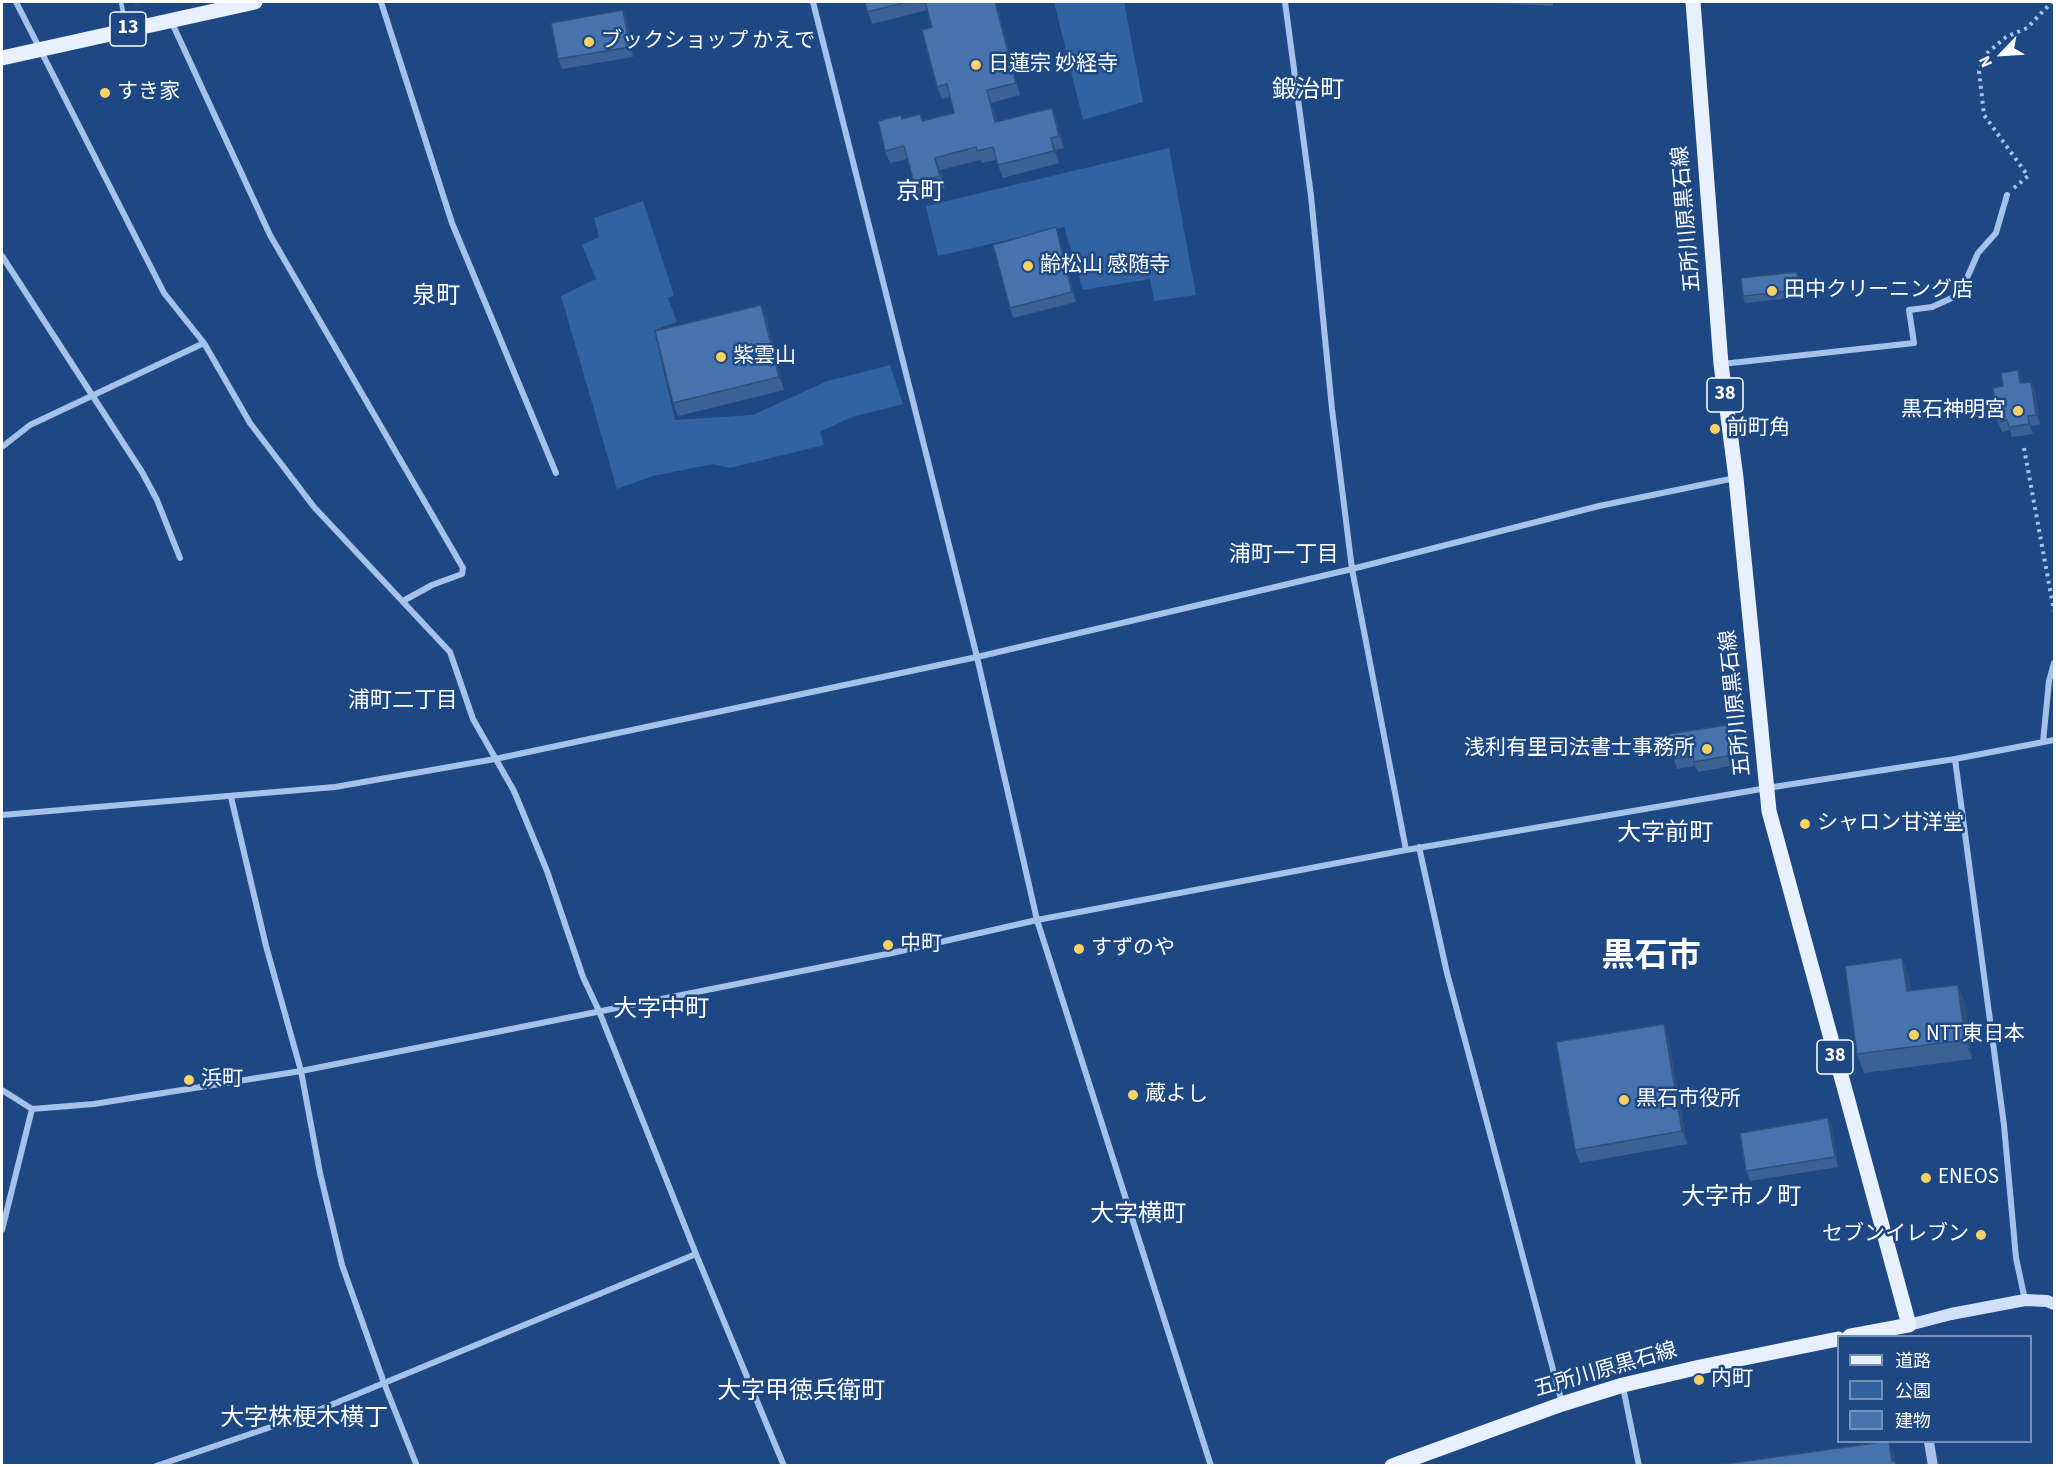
<!DOCTYPE html>
<meta charset="utf-8">
<style>
body{margin:0}
#map{position:relative;width:2056px;height:1467px;overflow:hidden;background:#1d4884;font-family:"Source Sans 3","Noto Sans JP",sans-serif}
canvas{display:block}
.frame{position:absolute;inset:0;border:3px solid #fff;pointer-events:none}
.legend{position:absolute;left:1837px;top:1335px;width:195px;height:108px;box-sizing:border-box;background:#1d4884;border:2px solid #7791b5;margin:0;padding:8px 10px;list-style:none;font-size:18px;color:#fff}
.legend li{display:flex;align-items:center;gap:12px;height:30px}
.legend b{width:30px;border:2px solid #7791b5}
.north{position:absolute;left:1972px;top:24px;width:60px;height:60px;-webkit-text-stroke:4px #1d4884;paint-order:stroke;rotate:245deg;font-size:16px;font-weight:700;line-height:24px;text-align:center;color:#fff}
.north::after{content:'';display:block;margin:auto;width:21px;height:27px;background:#fff;clip-path:polygon(50% 0,100% 100%,50% 72%,0 100%)}
</style>
<div id="map">
<canvas width="2056" height="1467"></canvas>
<div class="frame"></div>
<ul class="legend">
<li><b style="height:8px;background:#e8f0fe"></b>道路</li>
<li><b style="height:16px;background:#3162a2"></b>公園</li>
<li><b style="height:16px;background:#4672ad"></b>建物</li>
</ul>
<div class="north">N</div>
</div>
<script>
const context = document.querySelector('canvas').getContext('2d');
context.lineJoin = 'round';
function fill(path, color) { context.fillStyle = color; context.fill(path, 'evenodd'); }
const poly = rows => new Path2D(rows.map(r => 'M' + r).join(''));
function trace(path, color, width, dash) { context.strokeStyle = color; context.lineWidth = width; context.lineCap = dash ? 'butt' : 'round'; context.setLineDash(dash || []); context.stroke(path); }
function drawText(font, color, halo, rows, align = 'center') {
  context.font = font + ' "Source Sans 3","Noto Sans JP",sans-serif'; context.lineWidth = 5; context.setLineDash([]); context.textBaseline = 'middle'; context.strokeStyle = halo; context.fillStyle = color; for (const [text, x, y, turn = 0] of rows) {
    context.save(); context.translate(x, y); context.rotate((+turn || 0) * Math.PI / 180); context.textAlign = isNaN(turn) ? turn : align; if (halo) context.strokeText(text, 0, 0); context.fillText(text, 0, 0); context.restore();
  }
}
const green = poly([
 [1054,2,1124,2,1143,102,1083,120],
 [1169,148,1196,295,1154,301,1150,279,1083,290,1064,227,938,256,926,206],
 [643,201,674,295,668,298,677,322,654,330,675,420,753,415,827,381,890,365,903,404,852,417,820,432,824,445,730,468,713,464,653,476,617,489,561,296,596,279,582,245,599,237,594,218]
]);
const path = poly([
 [2014,188,2028,176,1984,115,1979,71,1985,55,2006,37,2027,28,2052,2],
 [2024,448,2054,611]
]);
const service = poly([
 [121,2,126,27]
]);
const minor = poly([
 [16,2,164,293,204,343,250,423,314,507,450,652,473,719,514,791,547,871,583,977,599,1011,696,1254,784,1466],
 [381,2,452,223,556,473],
 [813,2,977,657,1037,920,1211,1466],
 [1285,2,1311,196,1332,409,1352,569,1406,850],
 [172,23,270,235,463,568,462,574,432,585,403,601],
 [2,256,142,472,157,500,180,558],
 [1722,364,1914,343,1909,310,1932,307,1954,297,1967,278,1978,253,1996,233,2007,195],
 [2,447,30,425,204,343],
 [2043,742,2049,681,2054,663],
 [1955,759,2004,1125,2016,1258,2025,1300],
 [231,797,266,946,301,1071,320,1173,342,1265,384,1383,417,1466],
 [2,815,335,787,495,759,977,657,1352,569,1599,506,1735,478],
 [1419,847,1447,973,1562,1403],
 [2,1090,32,1109,94,1104,301,1071,892,953,1037,920,1406,850,1767,788,1955,759,2054,740],
 [2,1230,32,1109],
 [1623,1387,1639,1466],
 [156,1466,309,1414,696,1254]
]);
const tertiary = poly([
 [1929,1442,1933,1466]
]);
const secondary = poly([
 [1909,1325,1951,1314,2025,1300,2047,1301,2054,1304]
]);
const primary = poly([
 [1693,2,1721,364,1736,478,1769,811,1909,1325,1850,1336],
 [2,58,255,2],
 [1392,1466,1562,1404,1623,1385,1700,1367,1838,1339]
]);
const wall = poly([
 [133,2,148,2,134,4],
 [865,2,996,2,1020,95,991,103,997,122,1052,108,1056,120,1064,148,1056,150,1059,163,1003,178,996,160,982,163,980,160,940,170,945,188,919,195,907,159,890,163,885,151,903,118,923,121,954,113,950,97,942,99,937,87,932,27,927,10,872,24],
 [1479,2,1553,2,1553,6],
 [623,10,627,20,633,57,562,69,558,59],
 [1059,237,1076,302,1013,318,1010,308],
 [1797,272,1799,278,1801,297,1745,303,1743,296],
 [761,305,766,318,784,390,678,416,673,403],
 [2022,380,2022,383,2031,382,2035,392,2040,425,2031,426,2033,434,2012,437,2010,430,2002,432,1998,422,2003,386],
 [1737,734,1740,754,1731,766,1698,772,1695,766,1677,769,1674,759],
 [1902,958,1909,977,1911,991,1958,985,1965,1004,1972,1059,1864,1073,1857,1054],
 [1664,1024,1668,1037,1687,1144,1580,1163,1575,1150],
 [1828,1118,1832,1128,1838,1167,1750,1181,1746,1171]
]);
const shadedWall = poly([
 [995,2,996,2,1020,95,1016,83],
 [623,10,627,20,633,57,630,47],
 [987,90,991,103,1000,135,995,122],
 [1052,108,1056,120,1064,148,1059,136],
 [1051,138,1056,150,1059,163,1054,151],
 [935,158,940,170,945,188,940,176],
 [1056,227,1059,237,1076,302,1072,292],
 [1797,272,1799,278,1801,297,1799,290],
 [761,305,766,318,784,390,779,377],
 [2018,370,2022,380,2024,393,2020,383],
 [2031,382,2035,392,2040,425,2036,415],
 [2028,416,2031,426,2033,434,2029,424],
 [1733,724,1737,734,1740,754,1731,766,1727,756],
 [1902,958,1909,977,1914,1011,1907,991],
 [1958,985,1965,1004,1972,1059,1965,1040],
 [1664,1024,1668,1037,1687,1144,1682,1131],
 [1828,1118,1832,1128,1838,1167,1835,1157],
 [1889,1442,1894,1454,1895,1466,1892,1461]
]);
const building = poly([
 [865,2,907,2,867,12,865,2],
 [925,2,995,2,1016,83,987,90,995,122,1052,108,1059,136,1051,138,1054,151,998,165,993,147,977,151,976,147,935,158,940,176,914,183,904,146,885,151,878,121,901,115,902,119,920,114,922,121,954,113,947,84,937,87,922,30,932,27,925,2],
 [623,10,630,47,558,59,551,23,623,10],
 [1056,227,1072,292,1010,308,993,245,1056,227],
 [1797,272,1799,290,1743,296,1741,278,1797,272],
 [761,305,779,377,673,403,655,331,761,305],
 [2018,370,2020,383,2031,382,2036,415,2028,416,2029,424,2009,427,2007,420,1998,422,1993,388,2003,386,2001,373,2018,370],
 [1733,724,1736,744,1727,756,1694,762,1693,756,1674,759,1669,734,1733,724],
 [1902,958,1907,991,1958,985,1965,1040,1857,1054,1845,966,1902,958],
 [1664,1024,1682,1131,1575,1150,1556,1042,1664,1024],
 [1828,1118,1835,1157,1746,1171,1740,1133,1828,1118],
 [1882,1442,1889,1442,1892,1461,1895,1461,1896,1466,1711,1466,1882,1442]
]);
const markers = [
 [589,42,6,"#fad163"],
 [976,65,6,"#fad163"],
 [105,93,6,"#fad163"],
 [1028,266,6,"#fad163"],
 [1772,291,6,"#fad163"],
 [721,357,6,"#fad163"],
 [2018,411,6,"#fad163"],
 [1715,429,6,"#fad163"],
 [1707,749,6,"#fad163"],
 [1805,824,6,"#fad163"],
 [888,945,6,"#fad163"],
 [1079,949,6,"#fad163"],
 [1914,1035,6,"#fad163"],
 [189,1080,6,"#fad163"],
 [1133,1095,6,"#fad163"],
 [1624,1100,6,"#fad163"],
 [1926,1178,6,"#fad163"],
 [1981,1235,6,"#fad163"],
 [1699,1380,6,"#fad163"]
];
const shields = [
 [128,29,36],
 [1725,395,36],
 [1835,1057,36]
];
const shieldNames = [
 ["13",128,29],
 ["38",1725,395],
 ["38",1835,1057]
];
const poiNames = [
 ["ブックショップ かえで",601,42],
 ["日蓮宗 妙経寺",988,65],
 ["すき家",117,93],
 ["齢松山 感随寺",1040,266],
 ["田中クリーニング店",1784,291],
 ["紫雲山",733,357],
 ["黒石神明宮",2006,411,"right"],
 ["前町角",1727,429],
 ["浅利有里司法書士事務所",1695,749,"right"],
 ["シャロン甘洋堂",1817,824],
 ["中町",900,945],
 ["すずのや",1091,949],
 ["NTT東日本",1926,1035],
 ["浜町",201,1080],
 ["蔵よし",1145,1095],
 ["黒石市役所",1636,1100],
 ["ENEOS",1938,1178],
 ["セブンイレブン",1969,1235,"right"],
 ["内町",1711,1380]
];
const streetNames = [
 ["五所川原黒石線",1688,219,-95],
 ["五所川原黒石線",1737,703,-96],
 ["五所川原黒石線",1606,1371,-16]
];
const neighbourhoodNames = [
 ["浦町一丁目",1284,556],
 ["浦町二丁目",403,702]
];
const quarterNames = [
 ["鍛治町",1308,92],
 ["京町",920,194],
 ["泉町",436,298],
 ["大字前町",1665,835],
 ["大字中町",661,1011],
 ["大字市ノ町",1741,1199],
 ["大字横町",1138,1216],
 ["大字甲徳兵衛町",801,1393],
 ["大字株梗木横丁",304,1420]
];
const townNames = [
 ["黒石市",1651,959]
];
fill(green, '#3162a2');
trace(path, '#a5c3ea', 4, [3, 4.5]);
trace(service, '#a5c3ea', 4.5);
trace(minor, '#a5c3ea', 6);
trace(tertiary, '#a5c3ea', 10);
trace(secondary, '#d0e0f8', 12);
trace(primary, '#e8f0fe', 15);
fill(wall, '#3c6295');
fill(shadedWall, '#315079');
fill(building, '#4672ad');
trace(building, '#315079', 1.5);
for (const [x, y, r, color] of markers) { const dot = new Path2D(); dot.arc(x, y, r, 0, 2 * Math.PI); context.fillStyle = color; context.fill(dot); trace(dot, '#1d4884', 2); }
for (const [x, y, w] of shields) { const box = new Path2D(); box.roundRect(x - w / 2, y - 17, w, 34, 4.5); context.fillStyle = '#1d4884'; context.fill(box); trace(box, '#fff', 1.5); }
drawText('bold 20px', '#fff', null, shieldNames);
drawText('21px', '#fff', '#1d4884', poiNames, 'left');
drawText('21px', '#fff', '#1d4884', streetNames);
drawText('22px', '#fff', '#1d4884', neighbourhoodNames);
drawText('24px', '#fff', '#1d4884', quarterNames);
drawText('bold 33px', '#fff', '#1d4884', townNames);
</script>
